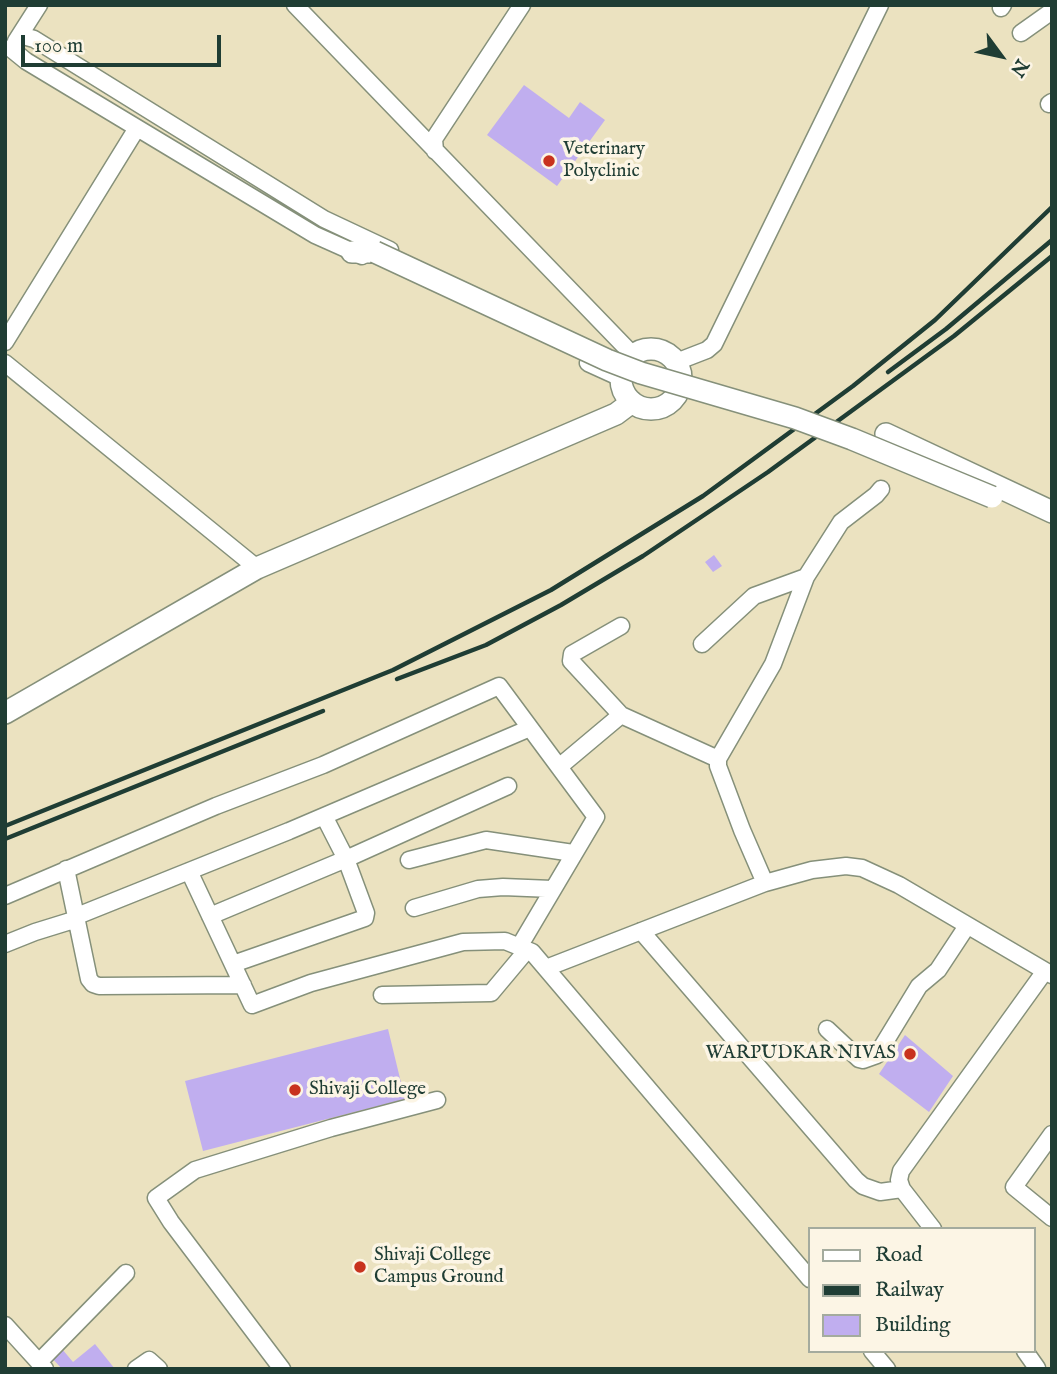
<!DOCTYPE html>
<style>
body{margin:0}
#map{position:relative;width:1057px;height:1374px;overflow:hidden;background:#ebe2c0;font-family:"IM FELL English",serif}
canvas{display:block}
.frame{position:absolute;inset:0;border:7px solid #1f3d34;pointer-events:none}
.legend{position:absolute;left:808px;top:1227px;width:228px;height:126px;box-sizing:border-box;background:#fcf5e5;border:2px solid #a4ab9e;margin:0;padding:9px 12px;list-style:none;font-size:21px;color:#1f3d34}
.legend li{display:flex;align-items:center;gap:14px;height:35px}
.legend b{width:35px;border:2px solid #a4ab9e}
.north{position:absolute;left:966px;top:21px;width:70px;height:70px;-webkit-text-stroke:5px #fcf5e5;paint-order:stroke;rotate:123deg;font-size:19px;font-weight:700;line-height:28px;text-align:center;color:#1f3d34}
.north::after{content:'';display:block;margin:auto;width:24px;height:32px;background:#1f3d34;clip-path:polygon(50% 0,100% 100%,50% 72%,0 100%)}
.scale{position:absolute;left:21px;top:35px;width:200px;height:32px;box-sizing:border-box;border:4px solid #1f3d34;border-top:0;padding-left:9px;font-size:21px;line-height:24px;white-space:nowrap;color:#1f3d34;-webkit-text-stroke:5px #fcf5e5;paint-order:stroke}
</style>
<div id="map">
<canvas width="1057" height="1374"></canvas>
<div class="frame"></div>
<ul class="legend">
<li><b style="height:9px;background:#fff"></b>Road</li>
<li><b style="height:9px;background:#1f3d34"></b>Railway</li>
<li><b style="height:19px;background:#c0aeef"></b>Building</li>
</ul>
<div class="north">N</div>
<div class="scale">100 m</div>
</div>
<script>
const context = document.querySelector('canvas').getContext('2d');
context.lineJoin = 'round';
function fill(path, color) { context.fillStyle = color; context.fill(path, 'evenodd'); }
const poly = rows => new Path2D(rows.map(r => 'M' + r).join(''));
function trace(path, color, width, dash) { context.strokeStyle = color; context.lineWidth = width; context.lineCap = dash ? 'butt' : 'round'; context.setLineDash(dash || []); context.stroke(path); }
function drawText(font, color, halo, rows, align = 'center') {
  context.font = font + ' "IM FELL English",serif'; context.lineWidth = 7; context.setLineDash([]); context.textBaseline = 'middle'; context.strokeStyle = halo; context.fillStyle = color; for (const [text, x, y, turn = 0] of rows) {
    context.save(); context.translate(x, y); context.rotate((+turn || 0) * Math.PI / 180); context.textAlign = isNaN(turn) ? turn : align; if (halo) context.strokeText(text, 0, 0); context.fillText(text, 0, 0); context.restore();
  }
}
const building = poly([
 [524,85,569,118,580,102,605,120,557,186,487,135],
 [714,555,722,566,713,572,705,562],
 [388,1029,405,1099,203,1151,185,1081],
 [905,1035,953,1076,929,1112,879,1074],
 [95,1344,115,1369,62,1369,51,1357,62,1349,73,1362]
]);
const street = poly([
 [295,5,633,355],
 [1001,8,1003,5],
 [1021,33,1052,11],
 [20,35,34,39,324,219,390,250],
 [16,41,39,5],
 [10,48,26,61,315,235,362,256],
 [1049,104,1052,102],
 [435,151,434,139,522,5],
 [5,342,137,128],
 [676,362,707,350,714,344,880,5],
 [5,363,257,568],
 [588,363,621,378],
 [621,626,572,654,571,661,621,715,718,759],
 [702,644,754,596,806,577],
 [559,767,621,715],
 [409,860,486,840,573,853],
 [66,869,89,979,93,984,99,986,243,985],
 [189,871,252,1005,311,983,463,942,505,941,532,952,810,1279],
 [765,883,742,830,718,766,718,759,773,664,806,577,841,522,876,495,881,489],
 [5,896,216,806,323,765,499,686,596,817,519,947],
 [414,908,478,889,503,887,552,889],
 [77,916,289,831,530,728],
 [210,916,346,859,508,786],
 [641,931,856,1180,863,1186,880,1192,902,1189],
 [5,944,35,932,77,919],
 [233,964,365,918,366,913,346,859,324,816],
 [546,968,765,883,812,870,846,866,862,868,899,885,1052,975],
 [382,995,491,993,527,950],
 [827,1029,859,1059,863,1060,877,1055,919,986,938,970,967,926],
 [1052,1134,1014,1187,1052,1218],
 [933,1229,902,1189,899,1180,901,1171,1045,971],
 [5,1325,45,1369],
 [872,1351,887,1369],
 [1025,1351,1037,1368],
 [39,1362,126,1273],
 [136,1369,149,1360,159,1369],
 [282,1369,171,1222,156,1198,195,1170,331,1128,437,1100]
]);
const secondary = poly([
 [352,252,375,252],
 '621 379a30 30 0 1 1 60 0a30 30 0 1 1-60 0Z',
 [886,434,1052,512],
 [5,713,257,568,616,414,632,402]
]);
const rail = poly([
 [888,372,946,329,1052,240],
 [397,679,486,645,561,605,643,556,768,472,954,336,1052,256],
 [5,826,393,670,551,590,703,496,853,386,935,320,1052,207],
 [5,839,323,711]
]);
const secondaryBridge = poly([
 [375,252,607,360,641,373,795,418,852,439,992,497]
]);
const markers = [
 [549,161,7,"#c8321e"],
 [910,1054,7,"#c8321e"],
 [295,1090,7,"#c8321e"],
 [360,1267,7,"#c8321e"]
];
const poiNames = [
 ["Veterinary",563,150],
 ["Polyclinic",563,172],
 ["WARPUDKAR NIVAS",896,1054,"right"],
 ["Shivaji College",309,1090],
 ["Shivaji College",374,1256],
 ["Campus Ground",374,1278]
];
fill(building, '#c0aeef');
trace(street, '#85907a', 19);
trace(secondary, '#85907a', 24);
trace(street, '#fff', 16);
trace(secondary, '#fff', 21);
trace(rail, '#1f3d34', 4.5);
trace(secondaryBridge, '#85907a', 24, []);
trace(secondaryBridge, '#fff', 21);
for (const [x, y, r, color] of markers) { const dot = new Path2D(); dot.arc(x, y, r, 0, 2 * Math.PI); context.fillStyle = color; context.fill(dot); trace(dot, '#fcf5e5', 2.5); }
drawText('19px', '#1f3d34', '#fcf5e5', poiNames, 'left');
</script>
